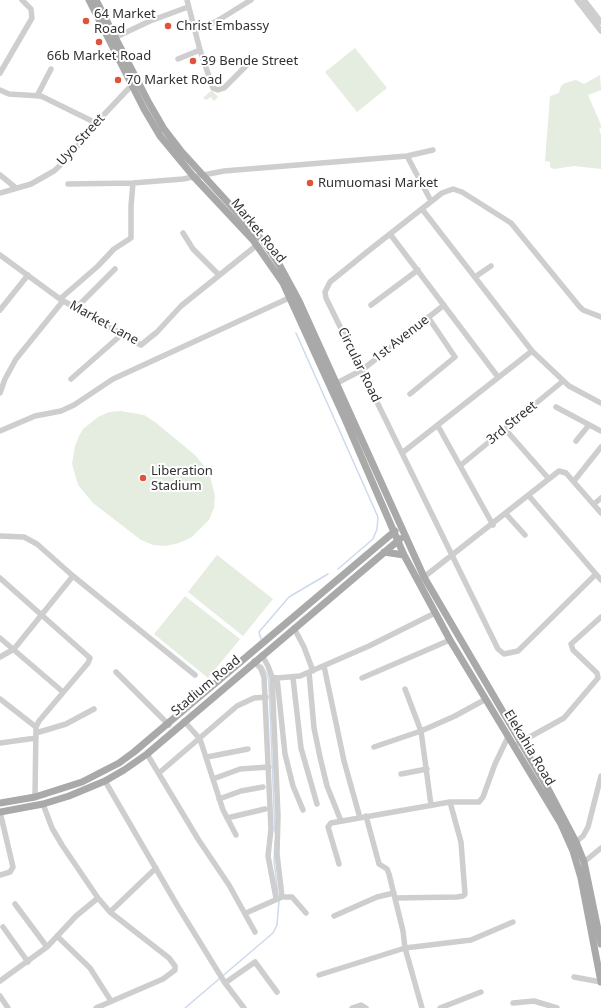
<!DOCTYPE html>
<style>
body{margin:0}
canvas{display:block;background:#fff}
</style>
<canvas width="601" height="1008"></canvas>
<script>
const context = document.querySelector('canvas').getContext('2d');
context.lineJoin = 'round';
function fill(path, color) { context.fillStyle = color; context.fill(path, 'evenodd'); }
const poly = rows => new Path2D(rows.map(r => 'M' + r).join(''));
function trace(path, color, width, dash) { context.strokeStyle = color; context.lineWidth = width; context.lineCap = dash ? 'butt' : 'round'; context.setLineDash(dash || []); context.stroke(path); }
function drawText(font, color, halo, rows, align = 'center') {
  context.font = font + ' "Noto Sans",sans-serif'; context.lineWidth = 4; context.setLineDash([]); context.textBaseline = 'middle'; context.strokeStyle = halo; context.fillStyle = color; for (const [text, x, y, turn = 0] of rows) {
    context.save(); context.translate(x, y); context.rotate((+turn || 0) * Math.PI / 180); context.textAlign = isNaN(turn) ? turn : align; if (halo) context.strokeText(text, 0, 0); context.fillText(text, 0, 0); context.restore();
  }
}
const green = poly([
 [355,48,387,88,357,112,325,72],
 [600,75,601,90,588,95,601,125,601,128,599,129,601,135,601,169,574,166,554,169,550,167,550,162,545,161,550,96,559,93,561,86,565,83,576,80,584,84],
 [212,90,218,97,214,101,211,97,206,100,203,98],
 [121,411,144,415,155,422,195,455,209,472,215,496,214,508,209,520,192,537,179,543,166,546,153,545,141,540,93,503,78,485,72,464,75,446,79,436,83,429,98,417,109,412],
 [217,555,273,599,243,636,188,592],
 [185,596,240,639,208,678,154,634]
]);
const stream = poly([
 [296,333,378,517,377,529,373,539,338,569],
 [261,639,259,632,289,597,328,574],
 [262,665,268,676,269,685,275,832],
 [275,841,274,861,278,895],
 [185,1008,273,933,277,925,279,901]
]);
const minor = poly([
 [187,0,200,50,213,88,218,90,224,88,248,64],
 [577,0,601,31],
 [584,0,601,22],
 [195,31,217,21,251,0],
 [116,37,150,21,188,7],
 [178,59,200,50],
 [0,73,32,18,31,9,22,0],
 [0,90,9,94,41,96,96,123],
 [37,96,51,69],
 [407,156,431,201],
 [0,175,16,188],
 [68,184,133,183,183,179,224,171,407,156,433,150],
 [0,193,31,184,54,171,66,160,96,123,132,85],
 [422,209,532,351,569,386,601,403],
 [183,233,193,249,218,274],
 [390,234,498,377],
 [0,255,60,299,141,345,157,332,181,306,257,245],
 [475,277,491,266],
 [60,299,98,266,114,249,131,238,131,206,133,183],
 [371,305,418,270],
 [76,308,115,269],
 [0,310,28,275],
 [71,379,121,335],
 [337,383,362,370,444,305],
 [0,393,5,379,16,359,63,301],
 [410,394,455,357,428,317],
 [556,407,601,431],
 [438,426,493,525],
 [505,429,549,479],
 [0,431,35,416,61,411,74,405,113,379,289,298,293,299],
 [576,441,589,425],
 [402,453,532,351],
 [461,465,563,381],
 [574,481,601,447],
 [529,496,601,580],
 [594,504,601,498],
 [506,514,525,535],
 [0,536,24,537,37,544,73,576,195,675],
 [596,574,518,651,504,654,498,649,326,298,325,292,330,282,367,252,442,193,453,189,462,192,511,223,579,306,583,310,601,317],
 [424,577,559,471,566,473,601,513],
 [0,578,90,658,88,663,39,721,36,727,35,797],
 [294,628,304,647,313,671],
 [0,638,63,692],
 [262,655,268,666,272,677,278,816,277,854,282,897],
 [0,657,14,649,73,576],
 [254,661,261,669,264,677,271,829,268,856,276,898],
 [324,666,344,761,360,818],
 [116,672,169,725],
 [309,672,314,728,320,757,327,786,341,821],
 [272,677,277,678,300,676,369,646,435,613],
 [277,678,285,754,293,786,303,810],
 [293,678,301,748,317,804],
 [362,678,450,640],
 [405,689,421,731,431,805],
 [0,699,36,727],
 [184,721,200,739,223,810,236,835],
 [36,733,66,724,94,709],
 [0,743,36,738],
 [519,743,564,718,598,678,597,673,573,650,571,644,601,617],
 [374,747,421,731,455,716,486,699],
 [147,754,198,839,229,885,255,932],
 [207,757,248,749],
 [159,773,237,706,254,698,266,697],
 [401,774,427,769],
 [213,779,240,769,269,767],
 [105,781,177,905,225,983,244,1008],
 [219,799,241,791,263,787],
 [43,804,52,828,62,845,98,898,110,912,169,958,175,966,175,970,163,979,96,1008],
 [366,816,379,864,387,869,389,874,403,931,405,948,422,1008],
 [227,818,265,809],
 [576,842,583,836,588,827,601,776],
 [584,862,601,848],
 [339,864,328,827,331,823,450,802,479,802,483,797,495,764,508,737],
 [0,875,10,872,13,867,0,812],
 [395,898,457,897,463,896,465,894,461,842,450,802],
 [15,904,47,947],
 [110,912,156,868],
 [246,913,282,897,292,897,306,913],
 [334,916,377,897,394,893],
 [3,927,28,962],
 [57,936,90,968,111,1001],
 [319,975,405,948,471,940,513,922],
 [574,977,601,982],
 [0,981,47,947,76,916,98,898],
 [225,983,255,962,277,992],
 [0,996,8,1008],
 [513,1003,534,1001,557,1008],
 [352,1008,361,1005,366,1008],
 [440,1008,481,992]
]);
const major = poly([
 [89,0,144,109,160,136,194,177,253,240,283,283,345,419,404,555,450,640,561,824,573,851,581,878,601,982],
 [96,0,149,103,164,129,181,151,264,242,280,266,299,301,424,577,547,787,576,842,584,862,601,944],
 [384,552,404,555],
 [0,803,35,797,82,782,119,763,134,752,395,531],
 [0,812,43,804,69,796,105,781,124,770,147,754,400,539]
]);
const markers = [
 [86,21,4,"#e0523a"],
 [168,26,4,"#e0523a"],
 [99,42,4,"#e0523a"],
 [193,61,4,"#e0523a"],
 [118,80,4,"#e0523a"],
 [310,183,4,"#e0523a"],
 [143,478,4,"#e0523a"]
];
const poiNames = [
 ["64 Market",94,14],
 ["Road",94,29],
 ["Christ Embassy",176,26],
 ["66b Market Road",99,56,"center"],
 ["39 Bende Street",201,61],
 ["70 Market Road",126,80],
 ["Rumuomasi Market",318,183],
 ["Liberation",151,471],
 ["Stadium",151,486]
];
const streetNames = [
 ["Uyo Street",81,140,-48],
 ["Market Road",258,231,51],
 ["Market Lane",104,323,29],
 ["1st Avenue",401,339,-38],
 ["Circular Road",359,365,64],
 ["3rd Street",512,423,-39],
 ["Stadium Road",206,686,-40],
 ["Elekahia Road",529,748,59]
];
fill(green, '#e4ede0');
trace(stream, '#cdd9ec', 1.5);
trace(minor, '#cecece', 5.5);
trace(major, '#a9a9a9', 7);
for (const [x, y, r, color] of markers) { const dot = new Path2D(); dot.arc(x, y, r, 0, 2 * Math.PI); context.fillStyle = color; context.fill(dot); trace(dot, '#fff', 1.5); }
drawText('13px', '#313131', '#fff', poiNames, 'left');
drawText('13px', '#313131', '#fff', streetNames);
</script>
